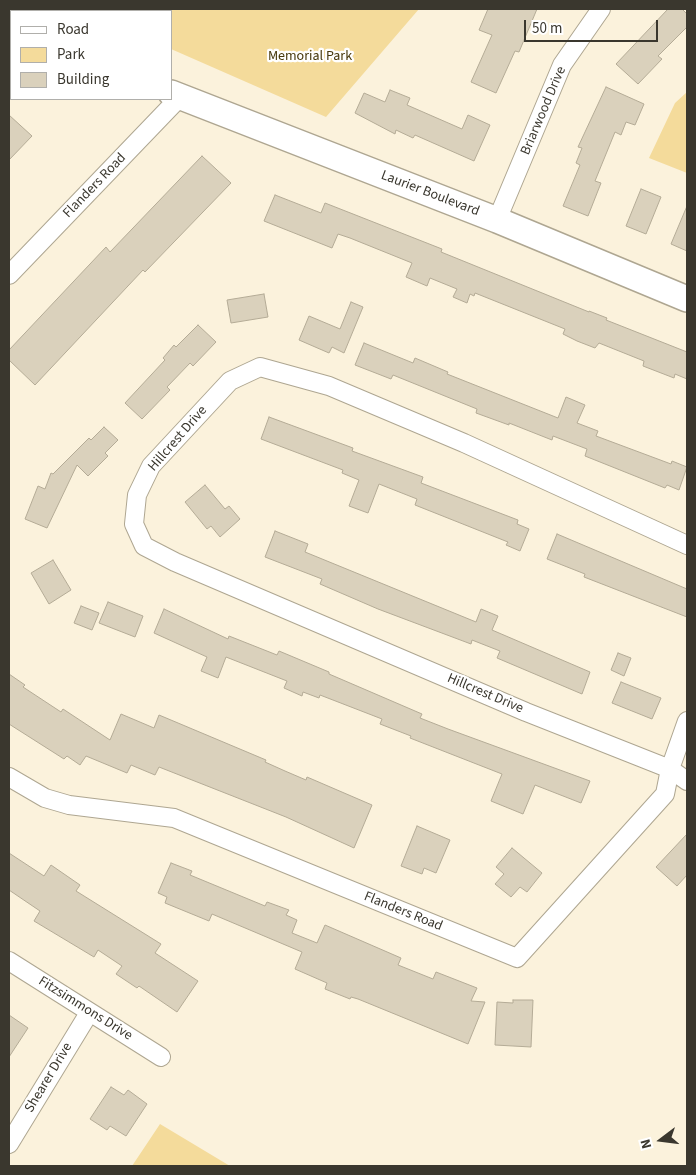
<!DOCTYPE html>
<style>
body{margin:0}
#map{position:relative;width:696px;height:1175px;overflow:hidden;background:#fbf2dc;font-family:"Source Sans 3",sans-serif}
canvas{display:block}
.frame{position:absolute;inset:0;border:10px solid #3a372e;pointer-events:none}
.legend{position:absolute;left:10px;top:10px;width:162px;height:90px;box-sizing:border-box;background:#fff;border:1px solid #b0afab;margin:0;padding:6px 9px;list-style:none;font-size:15px;color:#3a372e}
.legend li{display:flex;align-items:center;gap:10px;height:25px}
.legend b{width:25px;border:1px solid #b0afab}
.north{position:absolute;left:636px;top:1115px;width:50px;height:50px;-webkit-text-stroke:4px #fff;paint-order:stroke;rotate:255deg;font-size:14px;font-weight:700;line-height:20px;text-align:center;color:#3a372e}
.north::after{content:'';display:block;margin:auto;width:18px;height:22px;background:#3a372e;clip-path:polygon(50% 0,100% 100%,50% 72%,0 100%)}
.scale{position:absolute;left:524px;top:20px;width:134px;height:22px;box-sizing:border-box;border:2px solid #3a372e;border-top:0;padding-left:6px;font-size:15px;line-height:18px;white-space:nowrap;color:#3a372e;-webkit-text-stroke:4px #fff;paint-order:stroke}
</style>
<div id="map">
<canvas width="696" height="1175"></canvas>
<div class="frame"></div>
<ul class="legend">
<li><b style="height:6px;background:#fff"></b>Road</li>
<li><b style="height:14px;background:#f4db9b"></b>Park</li>
<li><b style="height:14px;background:#dad1bc"></b>Building</li>
</ul>
<div class="north">N</div>
<div class="scale">50 m</div>
</div>
<script>
const context = document.querySelector('canvas').getContext('2d');
context.lineJoin = 'round';
function fill(path, color) { context.fillStyle = color; context.fill(path, 'evenodd'); }
const poly = rows => new Path2D(rows.map(r => 'M' + r).join(''));
function trace(path, color, width, dash) { context.strokeStyle = color; context.lineWidth = width; context.lineCap = dash ? 'butt' : 'round'; context.setLineDash(dash || []); context.stroke(path); }
function drawText(font, color, halo, rows, align = 'center') {
  context.font = font + ' "Source Sans 3",sans-serif'; context.lineWidth = 4.5; context.setLineDash([]); context.textBaseline = 'middle'; context.strokeStyle = halo; context.fillStyle = color; for (const [text, x, y, turn = 0] of rows) {
    context.save(); context.translate(x, y); context.rotate((+turn || 0) * Math.PI / 180); context.textAlign = isNaN(turn) ? turn : align; if (halo) context.strokeText(text, 0, 0); context.fillText(text, 0, 0); context.restore();
  }
}
const green = poly([
 [81,9,419,9,326,117,171,49,171,11,87,11],
 [687,92,687,173,649,158,675,103],
 [160,1124,230,1166,132,1166]
]);
const building = poly([
 [488,9,537,9,519,52,515,51,496,93,471,82,492,35,479,30,488,9],
 [668,9,682,9,687,14,687,27,658,56,662,59,638,84,616,64,668,9],
 [606,87,644,104,635,125,626,122,621,135,615,132,595,181,601,183,588,216,563,206,580,165,576,163,582,148,578,147,606,87],
 [390,90,410,98,407,105,462,129,468,115,490,125,474,161,415,135,413,138,396,130,395,134,355,113,364,93,385,102,390,90],
 [9,115,32,136,9,160,9,115],
 [202,156,231,183,145,272,143,270,35,385,9,360,9,350,106,247,110,252,202,156],
 [641,189,661,197,646,234,626,226,641,189],
 [275,195,321,213,325,203,442,249,441,252,589,312,589,311,607,318,606,320,687,352,687,379,675,374,674,378,643,366,644,361,599,343,595,348,577,341,563,334,565,329,475,293,474,296,470,294,467,303,453,297,457,289,430,278,427,286,406,277,412,263,350,238,338,234,332,248,264,221,275,195],
 [687,206,687,251,671,244,687,206],
 [264,294,268,317,231,323,227,300,264,294],
 [351,302,363,307,344,353,332,347,329,353,299,340,309,316,340,329,351,302],
 [198,325,216,342,193,366,190,363,167,387,170,390,142,419,125,403,165,360,163,358,174,345,176,347,198,325],
 [364,343,413,363,415,358,448,372,447,374,558,418,566,397,585,405,577,423,598,431,596,436,671,464,672,461,687,467,679,490,667,485,665,488,585,456,587,449,553,436,552,440,509,423,509,425,476,413,477,409,393,375,391,379,355,365,364,343],
 [269,417,353,448,352,451,423,477,421,483,518,520,517,524,529,529,520,551,506,545,508,542,415,505,417,499,379,484,368,513,349,506,359,480,342,473,343,470,261,439,269,417],
 [104,427,118,440,105,453,108,456,88,476,77,465,47,528,25,519,38,486,45,489,51,473,53,474,89,438,91,440,104,427],
 [205,485,225,509,229,506,240,519,220,537,211,526,207,529,185,502,205,485],
 [275,531,308,544,305,552,476,622,481,609,498,616,492,630,590,672,582,694,497,658,500,651,472,640,471,644,378,609,320,584,322,579,265,557,275,531],
 [557,534,687,589,687,617,584,577,585,574,547,559,557,534],
 [53,560,71,590,49,604,31,573,53,560],
 [108,602,143,616,135,637,99,623,108,602],
 [81,606,99,613,92,630,74,623,81,606],
 [164,609,228,639,229,636,277,655,279,651,329,672,329,674,422,714,420,718,448,729,590,781,581,803,535,785,523,814,491,801,502,774,410,738,411,736,380,724,382,719,320,695,319,698,303,692,302,696,284,688,287,681,226,657,218,678,201,671,207,657,154,633,164,609],
 [618,653,631,658,624,676,611,670,618,653],
 [9,674,25,685,23,687,61,712,63,709,110,740,121,714,154,728,159,715,266,760,265,762,285,771,306,780,307,777,372,805,354,848,286,817,159,767,155,775,131,765,127,773,86,756,80,765,67,756,64,759,9,724,9,674],
 [621,682,661,698,652,719,612,703,621,682],
 [417,826,450,840,436,873,424,868,422,874,401,866,417,826],
 [687,834,687,875,677,886,656,867,687,834],
 [512,848,542,873,527,892,520,887,511,897,495,884,504,874,496,867,512,848],
 [9,853,44,876,51,865,80,885,76,891,161,944,155,953,198,981,177,1012,139,986,137,988,116,974,122,966,98,950,94,957,34,921,40,911,9,890,9,853],
 [171,863,192,871,190,875,265,906,267,902,289,910,286,915,297,920,292,933,317,943,325,925,401,958,398,965,433,979,436,972,477,988,471,1001,485,1002,468,1044,358,999,351,997,350,999,325,989,327,983,295,969,302,952,212,914,209,921,165,903,167,897,158,893,171,863],
 [513,1000,533,1000,531,1047,495,1045,497,1002,513,1003,513,1000],
 [9,1015,28,1028,9,1057,9,1015],
 [111,1087,124,1095,128,1090,147,1104,126,1136,110,1126,107,1130,90,1119,111,1087]
]);
const street = poly([
 [497,220,562,65,601,9],
 [9,275,180,97],
 [687,545,464,443,329,386,260,367,230,381,151,466,137,495,134,524,144,546,175,562,526,712,670,769,687,781],
 [9,777,45,798,69,805,174,818,517,958,665,794,670,769,687,721],
 [9,961,161,1057],
 [9,1144,89,1013]
]);
const secondary = poly([
 [9,14,11,15],
 [171,93,497,220,687,299]
]);
const parkNames = [
 ["Memorial Park",310,57]
];
const streetNames = [
 ["Briarwood Drive",544,111,-67],
 ["Flanders Road",95,186,-46],
 ["Laurier Boulevard",430,194,21],
 ["Hillcrest Drive",178,439,-49],
 ["Hillcrest Drive",485,694,23],
 ["Flanders Road",403,912,22],
 ["Fitzsimmons Drive",85,1009,32],
 ["Shearer Drive",49,1078,-59]
];
fill(green, '#f4db9b');
fill(building, '#dad1bc');
trace(building, '#b4ab96', 1);
trace(street, '#aea691', 20);
trace(secondary, '#aea691', 28);
trace(street, '#fff', 18);
trace(secondary, '#fff', 25);
drawText('14px', '#46370b', '#fff', parkNames);
drawText('14px', '#3a372e', '#fff', streetNames);
</script>
